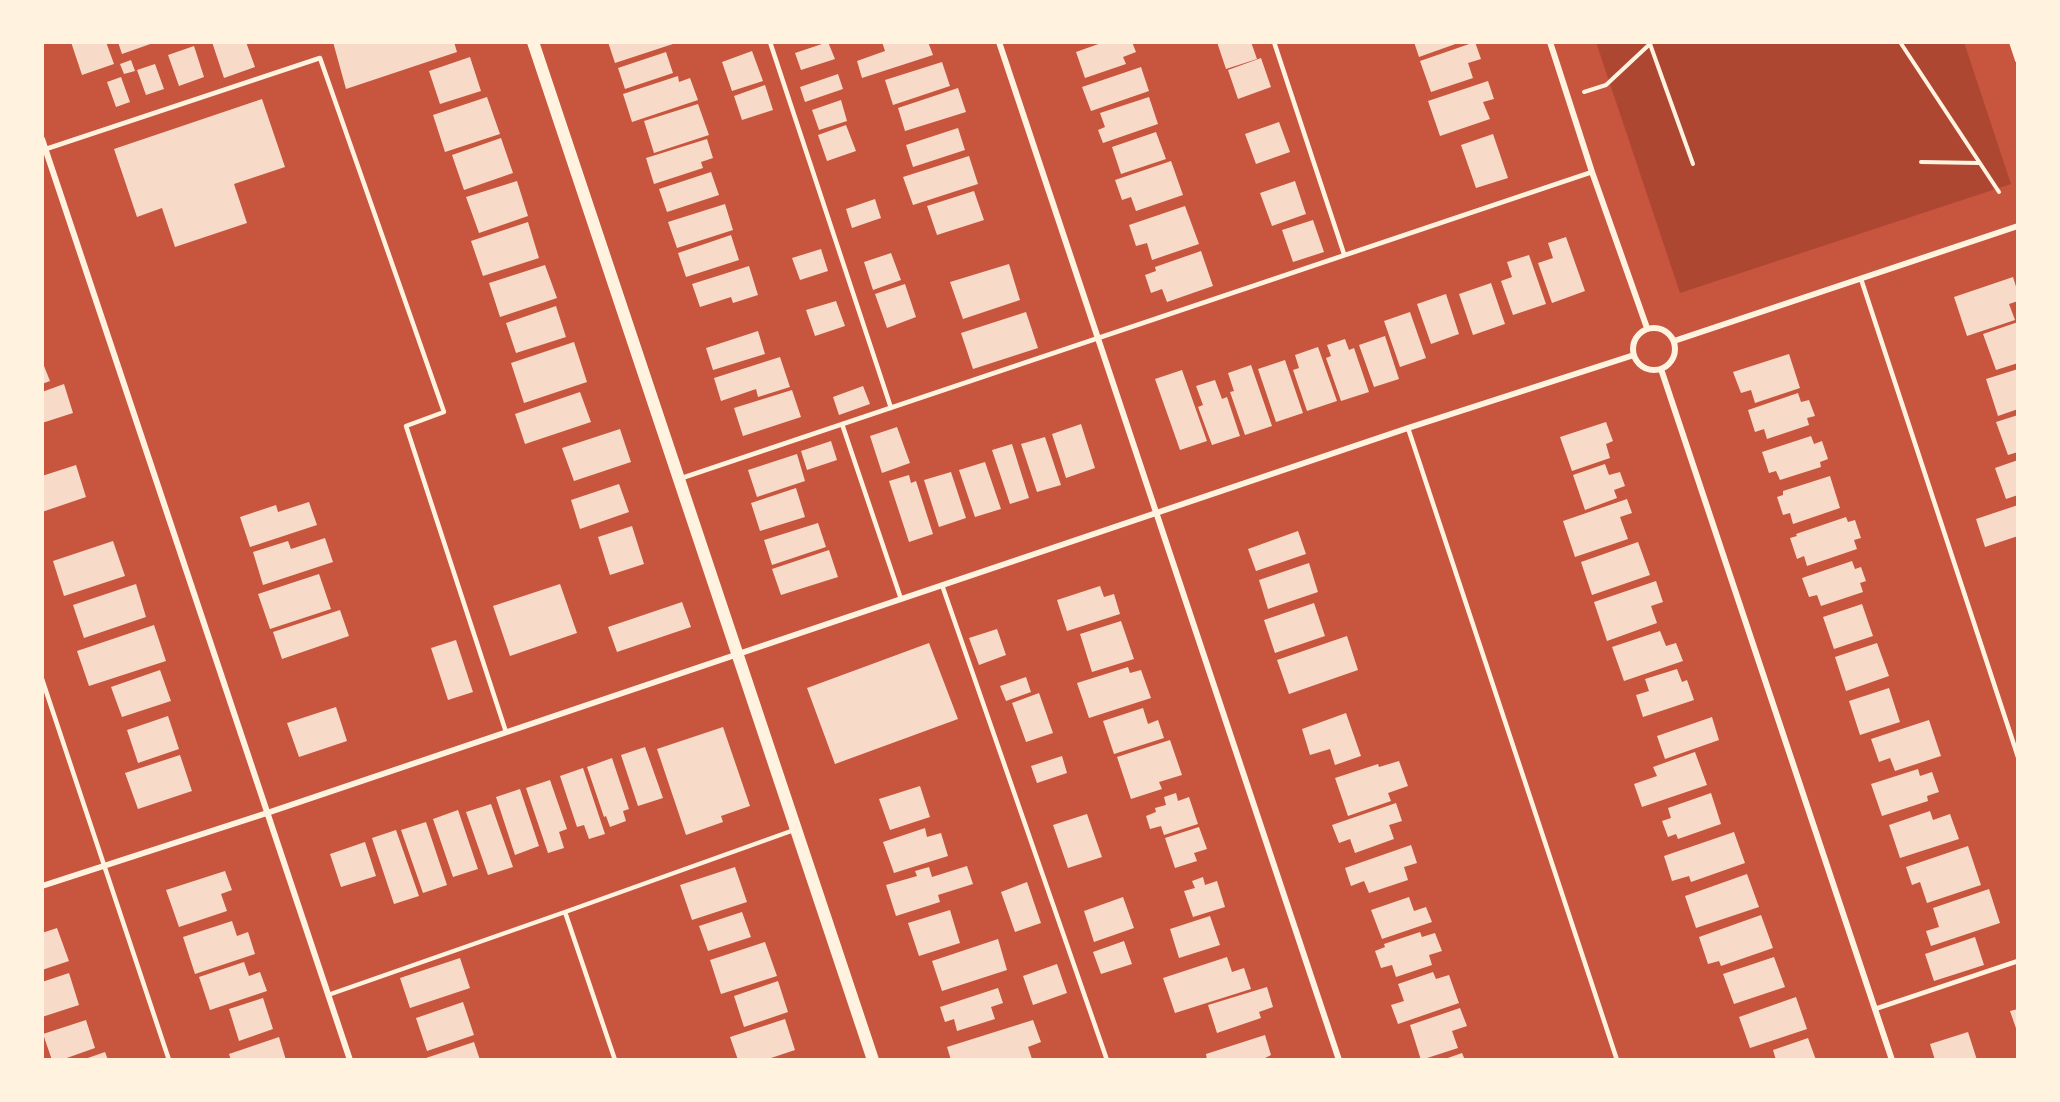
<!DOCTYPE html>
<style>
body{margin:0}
#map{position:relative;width:2060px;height:1102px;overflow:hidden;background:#c8553d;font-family:"Noto Sans",sans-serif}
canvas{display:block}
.frame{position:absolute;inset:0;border:44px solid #fff3e0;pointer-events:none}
</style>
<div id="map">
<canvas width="2060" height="1102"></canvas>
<div class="frame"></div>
</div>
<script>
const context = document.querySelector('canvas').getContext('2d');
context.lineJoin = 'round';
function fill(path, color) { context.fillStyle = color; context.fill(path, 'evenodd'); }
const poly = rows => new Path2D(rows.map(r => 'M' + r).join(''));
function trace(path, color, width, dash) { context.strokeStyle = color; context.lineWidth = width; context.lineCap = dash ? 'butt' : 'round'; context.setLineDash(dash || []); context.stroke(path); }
const green = poly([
 [1596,42,1964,42,2011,184,1680,293]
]);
const building = poly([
 [71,42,106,42,114,64,82,75],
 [118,42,156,42,122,54],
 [212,42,246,42,255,67,224,78],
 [333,42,454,42,457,52,346,89],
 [608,42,679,42,615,63],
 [828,42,835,59,801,70,795,53],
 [882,42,928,42,933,55,862,78,857,61,885,51],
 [1104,42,1132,42,1136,52,1123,57,1126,64,1085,78,1076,52],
 [1217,42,1251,42,1257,59,1226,69],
 [1414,42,1461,42,1419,57],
 [1475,42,1481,59,1468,63,1473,78,1431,92,1420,61],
 [194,46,204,77,179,86,168,55],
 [752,51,763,81,732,91,722,62],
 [666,52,673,73,625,89,618,68],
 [470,57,481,91,440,104,429,71],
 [1261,58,1271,87,1238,99,1228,70],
 [131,60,135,71,124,74,120,64],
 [942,62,950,86,893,105,885,80],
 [155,64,164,89,146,95,137,70],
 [1141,67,1149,91,1091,111,1082,87],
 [838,74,843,89,805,102,800,87],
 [678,76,679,82,690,78,698,100,632,122,623,94],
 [121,77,130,102,116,107,107,82],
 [1488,81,1494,99,1483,102,1490,119,1440,136,1428,101],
 [765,85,773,110,742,120,734,96],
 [958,88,966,112,905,131,898,108],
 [487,97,500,134,445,152,433,115],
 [1149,97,1158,124,1103,143,1098,130,1105,127,1100,113],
 [262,99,285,167,234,184,247,223,175,247,162,208,137,217,114,149],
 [841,100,847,121,819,130,812,110],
 [698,104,709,135,654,153,644,121],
 [1279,122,1290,152,1256,164,1245,134],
 [846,125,856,151,827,161,818,135],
 [958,128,965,150,913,167,906,145],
 [1156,132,1166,159,1121,174,1112,147],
 [1493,134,1508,178,1476,188,1461,145],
 [501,138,513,173,464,190,452,155],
 [707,139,713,158,701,162,703,168,654,184,646,158],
 [969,156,978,184,913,205,903,177],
 [1171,161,1183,195,1136,211,1131,197,1122,200,1115,180],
 [711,172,719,195,667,212,659,189],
 [517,181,528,216,479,233,466,197],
 [1295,181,1306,214,1272,226,1260,193],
 [974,191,984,220,937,235,927,206],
 [875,199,881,218,852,228,846,209],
 [725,204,733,230,677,248,668,222],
 [1185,206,1199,244,1152,260,1147,243,1136,246,1129,225],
 [1313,220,1324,252,1293,262,1282,230],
 [528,222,539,258,483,276,471,241],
 [731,235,739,260,686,277,678,253],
 [1566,237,1585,291,1552,303,1538,263,1553,258,1548,243],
 [821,249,828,271,800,280,792,258],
 [1201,251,1213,286,1167,302,1162,289,1151,293,1145,275,1156,271,1155,267],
 [891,253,901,280,873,290,864,262],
 [1529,255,1546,304,1513,315,1501,281,1512,277,1507,262],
 [1009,264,1020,300,963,319,950,282],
 [545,265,557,298,500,317,489,283],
 [749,266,758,295,733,303,731,297,700,307,692,284],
 [2013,277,2018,293,2018,301,2009,304,2015,320,1967,336,1954,297],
 [1491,283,1505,324,1473,335,1459,294],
 [905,284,916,317,887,328,875,294],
 [1446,294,1459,334,1431,344,1417,304],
 [836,301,845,326,815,336,806,310],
 [556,306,566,337,516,353,506,323],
 [1026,312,1038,348,973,369,961,333],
 [1410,312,1426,358,1400,367,1384,321],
 [2018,322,2018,363,1996,370,1983,334],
 [758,331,765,354,713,370,706,348],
 [1385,336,1399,379,1374,387,1359,345],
 [1345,339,1349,350,1354,348,1369,392,1341,401,1326,358,1331,356,1327,345],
 [574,342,587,382,524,403,511,363],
 [1318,347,1337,401,1307,411,1293,370,1299,368,1295,355],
 [1789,354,1800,388,1755,403,1751,390,1741,393,1733,372],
 [780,357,790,387,758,397,756,389,721,401,714,378],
 [1285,360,1303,413,1276,422,1258,369],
 [42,361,50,381,42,384],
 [1251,365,1272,426,1245,435,1230,392,1234,391,1228,373],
 [2018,369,2018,409,1998,416,1986,379],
 [1182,370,1207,441,1180,450,1155,379],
 [1215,380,1222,399,1227,397,1240,436,1212,445,1198,407,1203,405,1196,386],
 [64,384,73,413,42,423,42,392],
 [863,386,870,404,839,415,833,397],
 [792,390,801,417,743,436,734,408],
 [580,392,591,422,525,444,515,414],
 [1798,393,1801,402,1809,400,1815,416,1807,418,1809,425,1767,439,1764,429,1755,432,1748,410],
 [2018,415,2018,452,2008,455,1996,422],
 [1606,422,1613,441,1606,444,1610,458,1572,471,1560,437],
 [1081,424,1095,468,1066,478,1052,434],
 [897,427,910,463,882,473,870,436],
 [620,429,631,462,574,481,562,448],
 [1811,436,1814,444,1822,441,1828,459,1820,462,1821,467,1780,480,1776,471,1769,473,1762,452],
 [1045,437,1061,485,1037,492,1021,444],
 [831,441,837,460,807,470,801,451],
 [1012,444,1029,498,1010,504,992,450],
 [797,454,805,481,757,497,748,470],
 [2018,460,2018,495,2006,499,1995,468],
 [985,462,1001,509,975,517,959,470],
 [1605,464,1609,475,1620,472,1625,486,1614,490,1617,498,1585,510,1573,475],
 [76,465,86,497,42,512,42,476],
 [951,472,966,518,939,527,924,480],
 [909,475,911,483,916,481,933,534,909,542,889,481],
 [1830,476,1840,508,1793,524,1790,513,1783,515,1777,497,1783,495,1783,491],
 [619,484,629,512,580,529,571,500],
 [796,488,805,517,760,531,751,503],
 [1627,499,1632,513,1620,517,1628,539,1575,557,1563,521],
 [309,502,317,525,250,547,240,517,276,505,278,512],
 [2018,505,2018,536,1985,547,1976,519],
 [1846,517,1848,522,1855,520,1861,538,1854,540,1857,549,1807,566,1804,556,1797,559,1790,538,1797,536,1796,534],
 [818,523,826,547,772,565,764,540],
 [632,526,644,564,610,575,598,537],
 [1298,531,1306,554,1256,571,1248,549],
 [325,538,333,562,263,585,253,552,288,541,291,549],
 [113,541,125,576,64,596,53,561],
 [1638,542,1650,575,1592,595,1581,562],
 [829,550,838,577,781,595,772,569],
 [1852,561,1855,569,1861,567,1866,581,1860,583,1863,592,1821,606,1817,595,1809,597,1802,578],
 [1309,563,1318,592,1268,609,1259,580],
 [319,574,331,609,270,629,258,594],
 [1656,581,1663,602,1651,606,1657,623,1607,641,1594,602],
 [136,584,146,617,84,638,73,605],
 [560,584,577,633,510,656,493,606],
 [1100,586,1104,597,1114,594,1120,614,1067,631,1057,600],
 [682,602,691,627,617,652,608,627],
 [1314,603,1325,636,1275,653,1264,620],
 [1862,604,1873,636,1834,649,1823,617],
 [340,610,349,636,282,659,273,632],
 [1121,621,1134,659,1092,672,1080,634],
 [154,625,166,661,89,686,77,651],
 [997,629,1006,655,979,665,969,638],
 [1660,631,1666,646,1676,643,1683,661,1624,681,1612,647],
 [1347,636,1358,670,1289,694,1277,660],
 [456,640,473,692,448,700,431,648],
 [929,643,958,719,835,764,807,688],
 [1877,643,1889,676,1846,691,1835,657],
 [1128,667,1130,673,1141,670,1151,698,1089,718,1077,683],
 [1677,669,1682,682,1687,680,1694,700,1643,717,1636,695,1649,691,1645,679],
 [160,670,171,701,122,717,111,687],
 [1026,677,1031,692,1006,701,1000,686],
 [1889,688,1900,722,1860,735,1849,701],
 [1039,693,1053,733,1026,742,1012,703],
 [336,707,347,741,299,757,287,723],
 [1143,708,1148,724,1158,720,1164,738,1114,754,1103,721],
 [1346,713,1361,756,1335,765,1330,749,1310,755,1302,729],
 [168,716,179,749,138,763,127,730],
 [1712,717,1719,740,1665,759,1657,736],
 [1929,720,1941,756,1895,771,1890,758,1879,762,1871,739],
 [723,727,750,806,721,816,723,822,686,835,657,749],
 [1170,740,1182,775,1159,782,1162,789,1131,799,1117,757],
 [645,747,663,798,638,806,621,755],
 [1695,752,1707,785,1642,807,1634,784,1657,776,1653,767],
 [180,755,192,791,138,809,125,773],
 [1062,756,1067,773,1037,783,1031,766],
 [612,758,629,809,623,811,626,821,610,827,606,816,604,817,587,767],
 [1399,761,1408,786,1388,793,1391,801,1348,816,1335,778,1378,764,1379,767],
 [583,768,605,834,589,839,584,825,577,827,560,776],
 [1918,769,1920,776,1932,772,1939,792,1927,796,1928,801,1882,816,1871,784],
 [550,780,567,829,559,832,564,848,548,853,526,788],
 [920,786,930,817,890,830,879,799],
 [520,789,539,846,515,855,496,797],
 [1176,793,1178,801,1189,797,1198,824,1164,835,1161,826,1150,829,1146,816,1156,812,1155,808,1166,805,1164,797],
 [1711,793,1721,824,1678,839,1676,834,1668,837,1662,821,1671,818,1668,808],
 [1396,803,1402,821,1389,825,1394,839,1355,853,1350,839,1339,843,1332,825],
 [491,804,513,867,488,875,466,812],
 [458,810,478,869,453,877,433,819],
 [1930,811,1933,820,1950,814,1959,839,1900,858,1889,825],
 [1087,814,1102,857,1068,868,1053,825],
 [426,822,447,885,423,893,401,830],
 [1199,827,1207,849,1194,853,1197,861,1175,868,1165,838],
 [925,828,927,837,941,833,948,856,894,873,883,842],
 [396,830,419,896,394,904,372,838],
 [1734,832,1745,863,1691,882,1689,876,1672,881,1664,856],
 [365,842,376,876,341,887,330,854],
 [1411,845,1417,863,1404,867,1408,880,1369,893,1364,881,1351,886,1345,868],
 [1968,846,1981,885,1927,903,1920,882,1912,885,1906,867],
 [967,866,973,884,938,895,940,902,896,916,886,885,917,876,915,871,929,867,932,877],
 [735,867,747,902,692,920,680,885],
 [225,871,232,890,221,894,227,911,179,927,166,890],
 [1747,874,1759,907,1696,928,1685,896],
 [1203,877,1205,885,1217,881,1225,907,1193,917,1184,891,1195,888,1192,881],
 [1027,882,1041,923,1015,932,1001,892],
 [1989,889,2000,923,1931,946,1926,931,1939,927,1933,908],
 [1123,897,1134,928,1094,942,1084,911],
 [1409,897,1414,911,1426,907,1432,922,1382,939,1371,910],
 [950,910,960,943,919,956,908,923],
 [742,912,751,937,708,951,699,926],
 [1761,915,1773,948,1721,966,1719,961,1708,964,1699,937],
 [1210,916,1220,945,1179,958,1170,929],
 [232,921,237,936,248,932,255,954,195,974,183,937],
 [57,928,69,961,42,970,42,933],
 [1420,932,1422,937,1435,933,1442,951,1429,955,1432,965,1396,977,1392,965,1381,968,1375,951,1385,947,1384,944],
 [1975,937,1984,965,1934,981,1925,954],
 [998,939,1007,970,942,991,932,961],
 [1124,941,1132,964,1101,974,1093,952],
 [765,942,777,976,721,994,710,960],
 [1227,957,1232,972,1244,968,1251,989,1175,1013,1163,978],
 [1774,957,1785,987,1734,1004,1723,974],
 [460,958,470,988,410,1008,400,978],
 [244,962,249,976,260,972,267,991,210,1010,199,977],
 [1057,964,1067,993,1033,1005,1023,976],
 [1433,972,1436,979,1449,975,1459,1003,1398,1024,1391,1005,1404,1001,1398,984],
 [69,973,79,1005,42,1017,42,982],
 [778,981,788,1012,744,1027,734,996],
 [1267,987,1273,1007,1259,1012,1261,1018,1217,1033,1208,1005],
 [998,988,1003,1003,991,1007,995,1019,957,1031,954,1019,945,1022,940,1007],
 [1796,997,1807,1029,1750,1048,1739,1017],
 [263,998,273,1029,239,1041,229,1009],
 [463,1002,474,1035,427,1051,416,1018],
 [1460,1008,1467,1026,1452,1031,1458,1048,1421,1060,1410,1025],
 [2018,1009,2018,1034,2010,1011],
 [785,1019,795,1050,765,1060,738,1060,730,1037],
 [86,1020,95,1048,61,1060,52,1060,43,1034],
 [1033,1020,1041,1042,1028,1047,1032,1059,951,1060,947,1047],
 [1968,1032,1977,1060,1935,1060,1930,1044],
 [1265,1035,1271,1055,1261,1060,1207,1060,1206,1054],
 [279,1037,286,1060,231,1060,229,1054],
 [1808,1038,1816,1060,1776,1060,1773,1050],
 [474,1042,480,1060,427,1060,426,1058],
 [105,1052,108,1060,82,1060],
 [1462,1053,1465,1060,1442,1060]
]);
const path = poly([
 [1900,42,1999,192],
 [1650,44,1693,164],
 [1584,92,1606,85,1652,42],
 [1921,162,1979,163]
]);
const service = poly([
 [770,42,891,408],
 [1274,42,1344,254],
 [46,149,320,58,444,412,406,426,506,732],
 [1861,279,2018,757],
 [842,424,901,599],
 [1408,428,1617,1060],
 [679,479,1592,172],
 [942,585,1107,1060],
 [42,679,169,1060],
 [328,995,565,912],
 [1875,1009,2018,961],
 [615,1060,565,912,794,830]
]);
const minor = poly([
 [999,42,1339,1060],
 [1550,42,1592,172,1647,328],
 [2012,42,2018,60],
 [42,139,350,1060],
 '1633 349a21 21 0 1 1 42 0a21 21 0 1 1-42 0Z',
 [1674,341,2018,226],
 [1661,369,1892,1060],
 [42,886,267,813,1408,428,1634,355]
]);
const secondary = poly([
 [533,42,873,1060]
]);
fill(green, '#ae4732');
fill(building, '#f7dbc8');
trace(path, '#fff3e0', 4);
trace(service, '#fff3e0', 4.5);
trace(minor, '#fff3e0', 6);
trace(secondary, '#fff3e0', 12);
</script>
